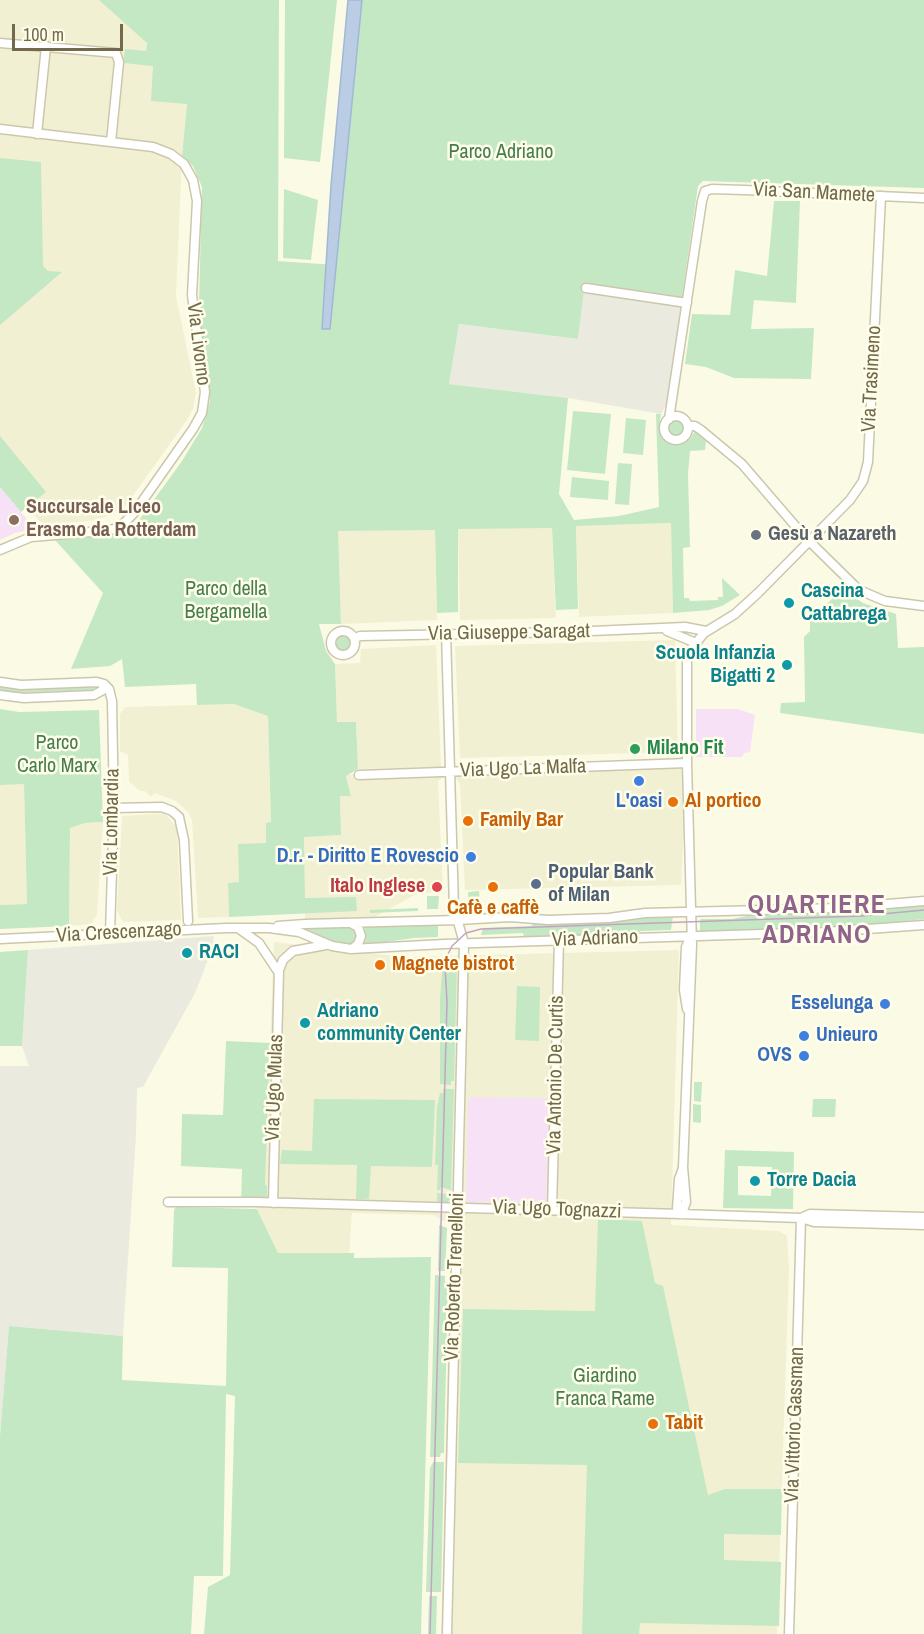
<!DOCTYPE html>
<meta charset="utf-8">
<style>
body{margin:0}
#map{position:relative;width:924px;height:1634px;overflow:hidden;background:#fbfbe5;font-family:"Archivo Narrow",sans-serif}
canvas{display:block}
.scale{position:absolute;left:12px;top:24px;width:111px;height:27px;box-sizing:border-box;border:3px solid #73694b;border-top:0;padding-left:8px;font-size:18px;line-height:21px;white-space:nowrap;color:#73694b;-webkit-text-stroke:4px #fefeeb;paint-order:stroke}
</style>
<div id="map">
<canvas width="924" height="1634"></canvas>
<div class="scale">100 m</div>
</div>
<script>
const context = document.querySelector('canvas').getContext('2d');
context.lineJoin = 'round';
function fill(path, color) { context.fillStyle = color; context.fill(path, 'evenodd'); }
const poly = rows => new Path2D(rows.map(r => 'M' + r).join(''));
function trace(path, color, width, dash) { context.strokeStyle = color; context.lineWidth = width; context.lineCap = dash ? 'butt' : 'round'; context.setLineDash(dash || []); context.stroke(path); }
function drawText(font, color, halo, rows, align = 'center') {
  context.font = font + ' "Archivo Narrow",sans-serif'; context.lineWidth = 5; context.setLineDash([]); context.textBaseline = 'middle'; context.strokeStyle = halo; context.fillStyle = color; for (const [text, x, y, turn = 0] of rows) {
    context.save(); context.translate(x, y); context.rotate((+turn || 0) * Math.PI / 180); context.textAlign = isNaN(turn) ? turn : align; if (halo) context.strokeText(text, 0, 0); context.fillText(text, 0, 0); context.restore();
  }
}
const residential = poly([
 [0,0,150,0,146,51,124,63,153,65,187,104,182,156,176,296,196,393,193,409,187,420,124,508,98,520,43,525,0,478],
 [671,523,673,613,579,617,576,526],
 [552,526,556,618,460,620,458,529],
 [435,529,437,620,341,624,337,531],
 [675,640,678,752,460,758,455,646],
 [436,645,441,767,358,769,356,722,337,722,335,664,360,663,361,649],
 [234,704,268,715,271,823,267,830,266,843,239,882,228,883,229,917,198,918,192,820,188,812,176,801,155,793,151,797,145,791,140,791,129,782,128,755,120,751,120,714,125,707],
 [687,763,681,885,465,890,460,784,451,771,438,781,443,892,418,893,371,919,305,921,304,837,341,835,340,796,351,795,346,775,451,771],
 [24,783,27,904,0,905,0,785],
 [165,813,177,828,181,920,123,922,117,911,122,816],
 [103,822,97,915,91,924,69,926,70,828,85,823],
 [274,942,405,957,679,950,671,1225,779,1231,787,1236,789,1269,777,1634,441,1634,451,1222,444,1221,433,1215,352,1213,349,1253,278,1253,257,1209,270,1043]
]);
const industrial = poly([
 [585,282,682,297,684,299,670,398,661,414,568,398,449,384,459,324,578,339],
 [214,936,213,947,195,993,143,1087,137,1088,136,1135,123,1336,9,1326,0,1436,0,1066,29,1066,22,1046,28,950]
]);
const education = poly([
 [0,487,35,529,15,533,0,540],
 [696,709,738,709,755,715,750,752,744,753,742,757,696,757],
 [468,1097,550,1098,546,1199,544,1202,469,1202,466,1200]
]);
const green = poly([
 [99,0,279,0,278,261,336,265,361,0,924,0,924,188,703,181,698,186,682,297,585,283,578,339,459,324,449,384,568,398,559,494,574,520,619,516,659,507,656,414,661,414,659,427,662,435,667,441,682,444,690,439,695,431,706,441,705,450,690,451,688,473,690,547,683,548,684,598,689,598,690,601,718,600,718,597,723,597,722,578,740,595,722,606,709,610,673,613,671,523,576,526,578,609,556,610,552,528,458,529,458,612,437,613,435,530,338,531,341,624,319,624,326,651,335,664,337,722,356,722,358,769,346,776,351,796,340,796,341,835,304,837,305,898,356,897,357,911,229,917,228,883,239,882,238,844,266,843,266,823,271,822,268,716,234,704,197,705,196,684,125,687,122,659,110,666,71,669,103,593,55,540,108,536,132,526,140,519,182,461,202,428,210,401,199,302,202,187,193,166,182,156,187,104,151,101,153,66,123,63,125,49,146,51,147,43],
 [285,0,337,0,320,162,284,158],
 [0,158,41,162,43,266,48,271,62,272,0,325],
 [284,189,318,200,311,260,283,258],
 [774,201,800,201,796,303,754,300,751,329,814,328,811,379,734,378,706,367,685,364,692,314,730,315,735,270,767,276],
 [573,411,611,414,605,474,567,470],
 [626,418,646,420,643,455,623,453],
 '666 428a10 10 0 1 1 20 0a10 10 0 1 1-20 0Z',
 [0,436,46,492,21,512,0,487],
 [618,463,632,464,629,505,615,504],
 [572,477,609,481,608,500,570,497],
 [842,589,863,603,896,614,898,648,924,647,924,734,780,713,781,703,805,702,804,637,810,631,810,621],
 '334 643a9 9 0 1 1 18 0a9 9 0 1 1-18 0Z',
 [94,685,94,690,13,693,0,691,0,686],
 [0,709,19,712,99,710,103,822,85,823,70,828,69,926,0,929,0,905,27,904,24,784,0,785],
 [479,891,480,906,469,906,468,892],
 [427,896,439,896,438,909,427,909],
 [924,904,924,919,863,926,701,932,700,930,700,921,701,919,733,919,750,915,862,911],
 [418,908,418,911,370,913,370,910],
 [673,916,671,930,642,931,632,934,524,937,523,933,481,935,483,928,532,926,533,923,536,923,607,922,630,918],
 [372,925,438,925,438,937,414,938,364,945,366,938,364,926],
 [351,927,356,933,356,938,350,945,338,944,302,928],
 [28,950,22,1046,0,1046,0,952],
 [443,957,455,957,457,965,454,1081,451,1081,451,1085,440,1084,440,1000],
 [517,986,540,987,539,1041,515,1040],
 [226,1041,270,1043,265,1184,267,1186,267,1200,241,1203,242,1169,181,1166,182,1114,223,1115],
 [694,1082,702,1082,701,1102,694,1101],
 [443,1089,454,1089,451,1190,441,1187,440,1190,437,1190,438,1165,435,1165,437,1107,440,1093,443,1093],
 [314,1099,435,1100,432,1167,371,1166,369,1199,356,1199,357,1165,280,1164,282,1150,312,1151],
 [813,1099,836,1099,835,1117,812,1117],
 [693,1104,701,1105,701,1123,693,1122],
 [725,1150,794,1152,793,1209,723,1208],
 [738,1166,772,1167,771,1196,738,1195],
 [437,1193,447,1194,453,1193,452,1199,445,1204,437,1203],
 [178,1207,257,1209,278,1253,354,1253,354,1258,431,1257,421,1634,204,1634,208,1587,230,1575,235,1396,226,1394,223,1576,194,1576,191,1634,0,1634,0,1436,9,1326,123,1336,122,1380,226,1386,228,1268,172,1267,174,1211,175,1208],
 [598,1219,642,1221,655,1283,663,1286,708,1495,725,1489,782,1489,781,1535,724,1534,724,1560,781,1562,779,1626,640,1623,639,1634,582,1634,587,1465,458,1463,463,1309,595,1311],
 [439,1225,447,1228,445,1271,438,1271],
 [435,1275,445,1276,445,1282,448,1282,444,1453,441,1453,440,1457,430,1457],
 [433,1462,444,1462,441,1592,426,1592,430,1468],
 [429,1596,437,1596,436,1634,428,1634]
]);
const water = poly([
 [348,0,362,0,330,329,322,329,331,185,348,0]
]);
const minor = poly([
 [0,43,116,53,119,62,111,142],
 [0,129,153,147,171,154,184,164,193,180,197,201,192,295,205,392,202,413,193,429,134,513,124,523,114,529,103,531,31,537,0,550],
 [37,134,46,46],
 [586,288,687,303],
 '664 428a12 12 0 1 1 24 0a12 12 0 1 1-24 0Z',
 [669,419,702,201,705,191,712,189,744,190,924,198],
 [688,426,695,426,701,430,742,464,804,536,859,590,885,601,924,606],
 '331 643a12 12 0 1 1 24 0a12 12 0 1 1-24 0Z',
 [667,631,696,643],
 [446,633,454,908,464,943,447,1634],
 [355,638,360,636,568,632,685,627,706,631],
 [0,682,21,685,97,682,104,684,109,689,112,701,114,808,110,933],
 [0,695,24,698,94,695,103,690,104,684],
 [359,775,687,763],
 [114,808,162,807,172,811,179,817,184,840,188,921],
 [351,923,358,927,361,936,358,944,352,949],
 [278,926,305,924,458,920,510,917,548,920,609,918,645,913,839,908,924,901],
 [238,928,259,943,279,973],
 [0,939,226,928,269,928,299,932,332,946,351,949,444,944,826,932,924,925],
 [687,1009,684,990,686,947,691,936],
 [168,1202,255,1202,681,1214,801,1218,814,1222,924,1225],
 [273,1203,279,970,283,960,293,951,326,945],
 [552,1210,559,940],
 [681,1214,683,1211,686,1202,683,1167,692,945,687,763,687,660,692,648,704,633,735,614,758,593,850,500,863,481,868,462,881,196],
 [681,1214,677,1208,678,1194,679,1179,683,1168],
 [801,1218,810,1214,924,1217],
 [789,1634,801,1218]
]);
const tram = poly([
 [430,1634,447,1002,445,967,447,956,452,946,466,933,481,929,861,916,924,910]
]);
const markers = [
 [14,520,6,"#8d6e63"],
 [756,535,6,"#6b7280"],
 [789,603,6,"#0f9aa8"],
 [787,665,6,"#0f9aa8"],
 [635,749,6,"#2e9e5b"],
 [639,781,6,"#3f7fe0"],
 [673,802,6,"#e8710a"],
 [468,821,6,"#e8710a"],
 [471,857,6,"#3f7fe0"],
 [536,884,6,"#5c6f8a"],
 [437,887,6,"#e0444e"],
 [493,887,6,"#e8710a"],
 [187,953,6,"#0f9aa8"],
 [380,965,6,"#e8710a"],
 [885,1004,6,"#3f7fe0"],
 [305,1023,6,"#0f9aa8"],
 [804,1036,6,"#3f7fe0"],
 [804,1056,6,"#3f7fe0"],
 [755,1181,6,"#0f9aa8"],
 [653,1424,6,"#e8710a"]
];
const parkNames = [
 ["Parco Adriano",501,153],
 ["Parco della",226,590],
 ["Bergamella",226,613],
 ["Parco",57,744],
 ["Carlo Marx",57,767],
 ["Giardino",605,1377],
 ["Franca Rame",605,1400]
];
const streetNames = [
 ["Via San Mamete",814,193,3],
 ["Via Livorno",198,344,83],
 ["Via Trasimeno",872,379,-87],
 ["Via Giuseppe Saragat",509,633,-1],
 ["Via Ugo La Malfa",523,769,-2],
 ["Via Lombardia",112,822,-89],
 ["Via Crescenzago",119,933,-3],
 ["Via Adriano",595,939,-2],
 ["Via Antonio De Curtis",556,1075,-89],
 ["Via Ugo Mulas",275,1088,-88],
 ["Via Ugo Tognazzi",557,1210,2],
 ["Via Roberto Tremelloni",455,1277,-88],
 ["Via Vittorio Gassman",795,1425,-88]
];
const educationNames = [
 ["Succursale Liceo",26,508],
 ["Erasmo da Rotterdam",26,531]
];
const worshipNames = [
 ["Gesù a Nazareth",768,535]
];
const cultureNames = [
 ["Cascina",801,592],
 ["Cattabrega",801,615],
 ["Scuola Infanzia",775,654,"right"],
 ["Bigatti 2",775,677,"right"],
 ["RACI",199,953],
 ["Adriano",317,1012],
 ["community Center",317,1035],
 ["Torre Dacia",767,1181]
];
const leisureNames = [
 ["Milano Fit",647,749]
];
const shopNames = [
 ["L'oasi",639,802,"center"],
 ["D.r. - Diritto E Rovescio",459,857],
 ["Esselunga",873,1004],
 ["Unieuro",816,1036,"left"],
 ["OVS",792,1056]
];
const foodNames = [
 ["Al portico",685,802],
 ["Family Bar",480,821],
 ["Cafè e caffè",493,909,"center"],
 ["Magnete bistrot",392,965],
 ["Tabit",665,1424]
];
const serviceNames = [
 ["Popular Bank",548,873],
 ["of Milan",548,896]
];
const healthNames = [
 ["Italo Inglese",425,887]
];
const districtNames = [
 ["QUARTIERE",817,906],
 ["ADRIANO",817,936]
];
fill(residential, '#f2f0d3');
fill(industrial, '#ebeadf');
fill(education, '#f7e1f6');
fill(green, '#c4e8c4');
fill(water, '#bacde4');
trace(water, '#a1b8d5', 1.5);
trace(minor, '#ccc7ac', 11);
trace(minor, '#fff', 8);
trace(tram, '#c2a4c4', 1.5);
for (const [x, y, r, color] of markers) { const dot = new Path2D(); dot.arc(x, y, r, 0, 2 * Math.PI); context.fillStyle = color; context.fill(dot); trace(dot, '#fefeeb', 2); }
drawText('20px', '#467d4d', '#fefeeb', parkNames);
drawText('20px', '#73694b', '#fefeeb', streetNames);
drawText('bold 20px', '#785e54', '#fefeeb', educationNames, 'left');
drawText('bold 20px', '#5b616d', '#fefeeb', worshipNames, 'left');
drawText('bold 20px', '#0d838f', '#fefeeb', cultureNames, 'left');
drawText('bold 20px', '#27864d', '#fefeeb', leisureNames, 'left');
drawText('bold 20px', '#366cbe', '#fefeeb', shopNames, 'right');
drawText('bold 20px', '#c56008', '#fefeeb', foodNames, 'left');
drawText('bold 20px', '#4e5e75', '#fefeeb', serviceNames, 'left');
drawText('bold 20px', '#be3a42', '#fefeeb', healthNames, 'right');
context.letterSpacing = '1.5px';
drawText('bold 26px', '#8f638c', '#fefeeb', districtNames);
context.letterSpacing = '0px';
</script>
